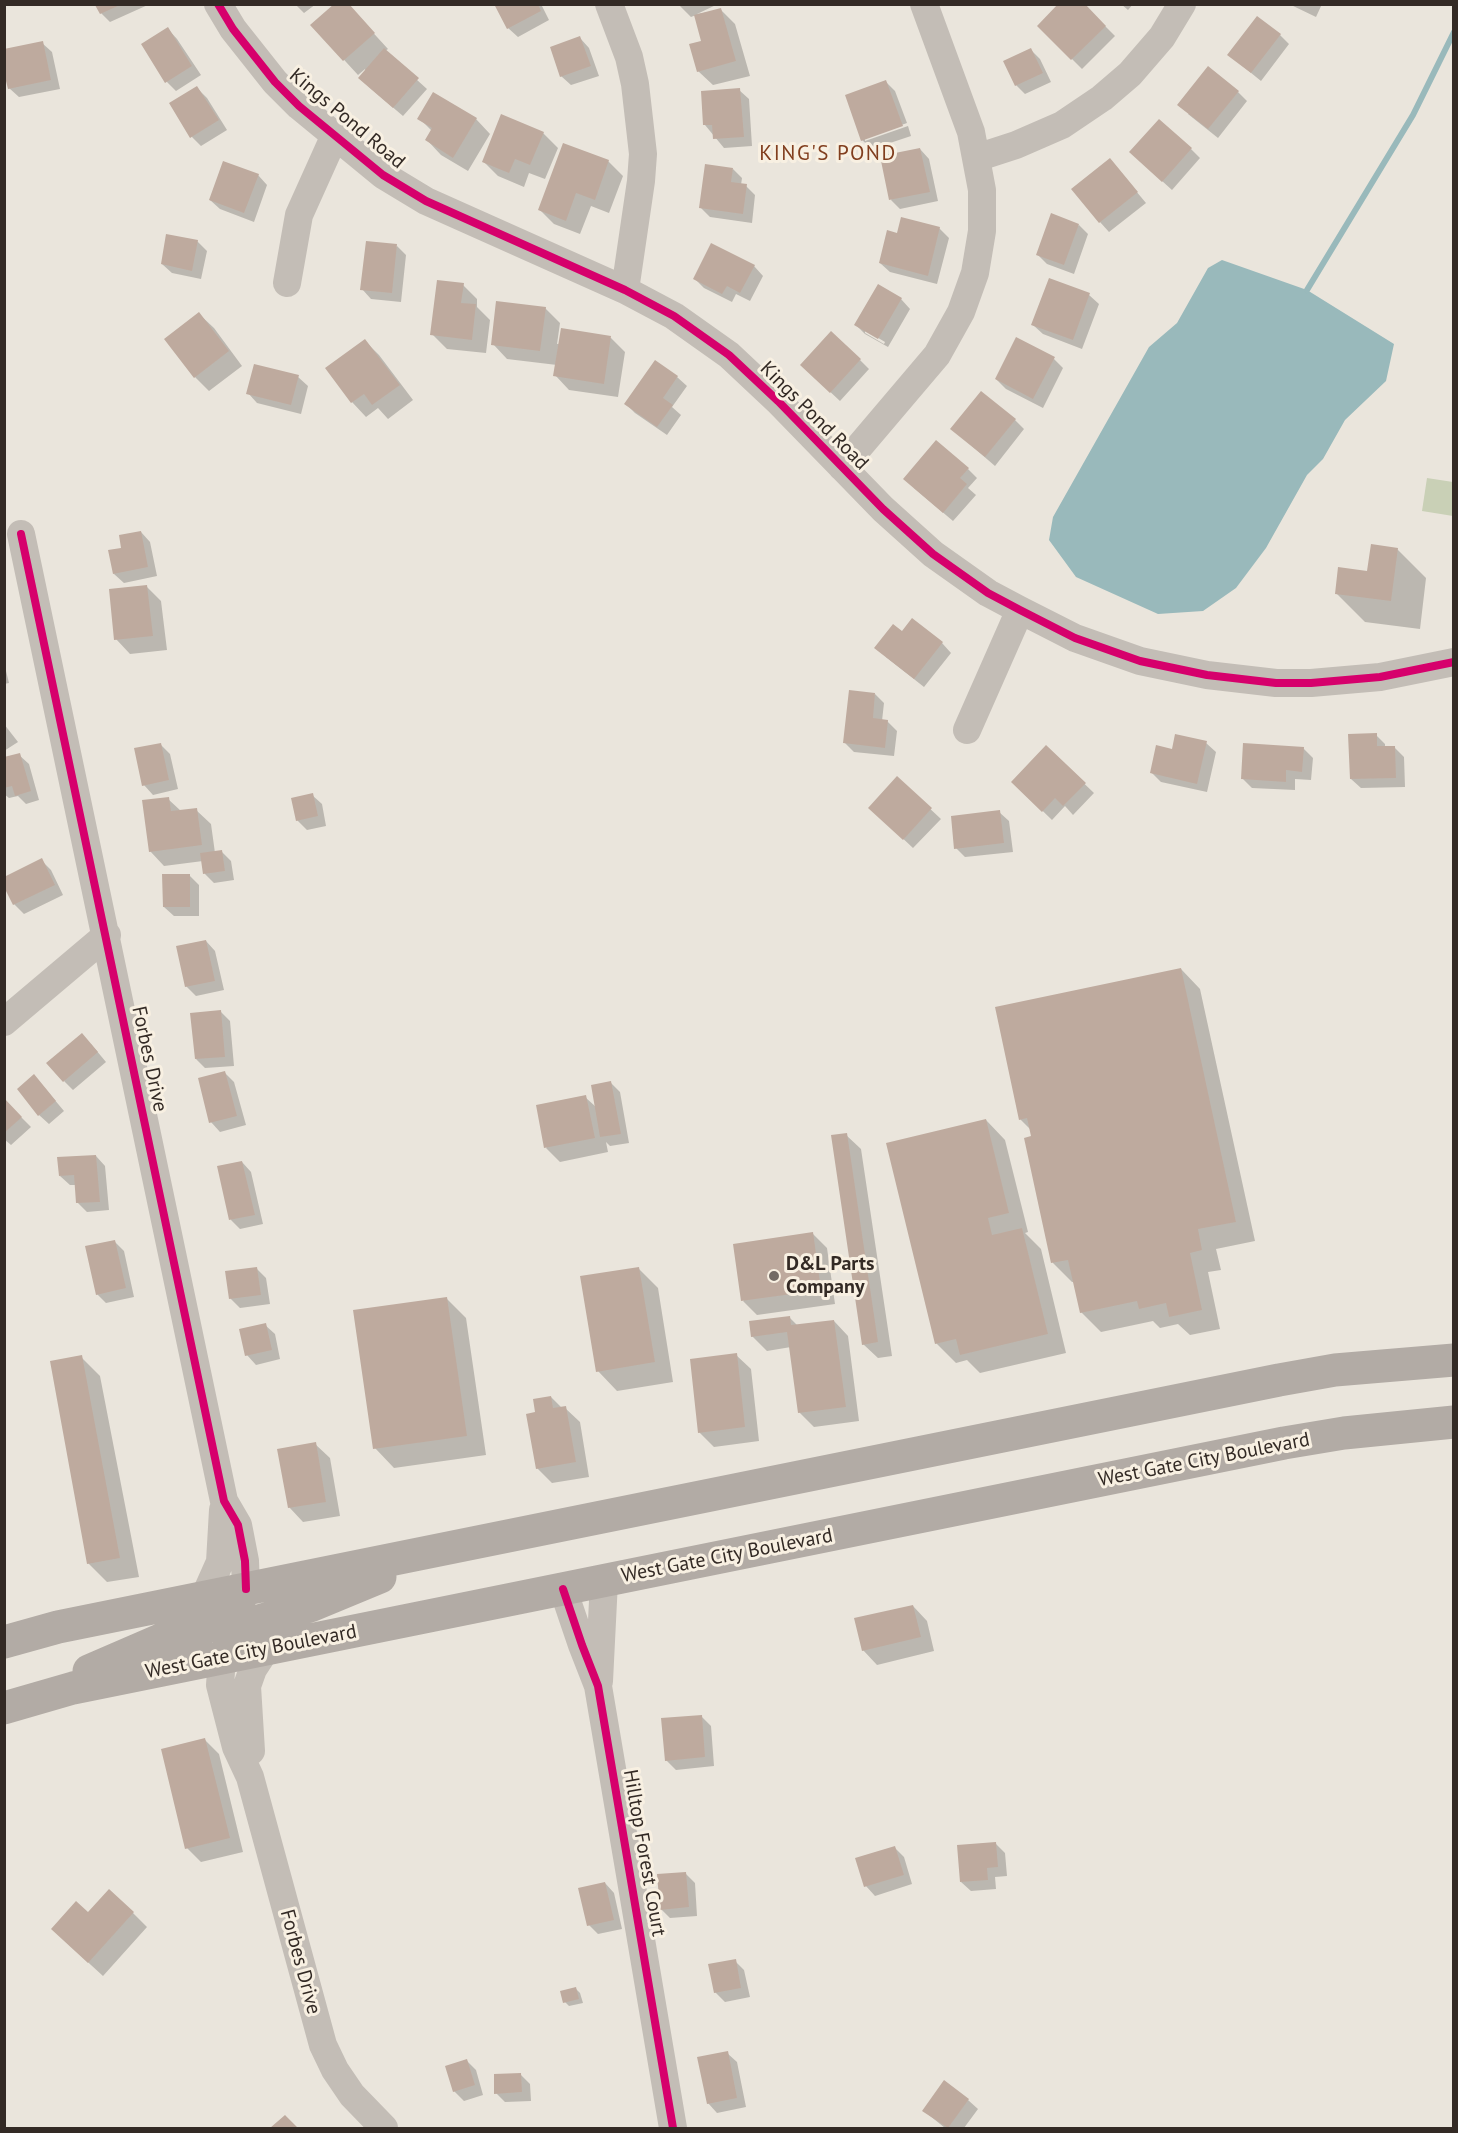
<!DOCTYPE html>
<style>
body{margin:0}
#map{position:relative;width:1458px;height:2133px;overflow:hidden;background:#eae5dc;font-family:"PT Sans",sans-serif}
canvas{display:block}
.frame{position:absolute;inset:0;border:6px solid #332a25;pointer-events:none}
</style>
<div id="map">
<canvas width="1458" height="2133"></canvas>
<div class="frame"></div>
</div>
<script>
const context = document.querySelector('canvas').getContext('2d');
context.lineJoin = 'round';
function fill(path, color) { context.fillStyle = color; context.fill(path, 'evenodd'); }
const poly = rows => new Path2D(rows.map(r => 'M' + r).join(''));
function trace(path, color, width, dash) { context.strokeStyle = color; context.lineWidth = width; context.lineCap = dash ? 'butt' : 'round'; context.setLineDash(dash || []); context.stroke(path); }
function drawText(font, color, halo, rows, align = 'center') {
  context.font = font + ' "PT Sans",sans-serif'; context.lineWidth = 6; context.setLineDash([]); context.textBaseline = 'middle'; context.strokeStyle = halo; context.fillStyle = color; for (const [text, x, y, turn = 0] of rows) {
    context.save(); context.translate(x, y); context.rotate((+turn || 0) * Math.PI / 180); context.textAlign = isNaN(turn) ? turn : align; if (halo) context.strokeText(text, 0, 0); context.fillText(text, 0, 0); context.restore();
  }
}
const green = poly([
 [1427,478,1453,482,1453,516,1422,511]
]);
const water = poly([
 [1222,260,1307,290,1394,344,1386,381,1345,420,1323,459,1307,475,1266,548,1236,588,1203,611,1158,614,1076,577,1049,540,1053,517,1149,347,1177,323,1208,268]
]);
const shadow = poly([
 [97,4,150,4,110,22,101,13],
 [295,4,316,4,304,13],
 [496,4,541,4,549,20,518,37,508,28],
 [678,4,718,4,697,14,721,10,735,24,750,76,713,85,698,71,703,42,696,15,691,17],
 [1083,4,1115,36,1082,69,1039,26],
 [1121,4,1133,4,1128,10],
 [1289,4,1322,4,1316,17],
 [356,14,388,49,385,51,427,89,403,116,369,87,365,69,358,75,312,25],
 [168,29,177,39,201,75,176,91,167,82],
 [1280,35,1289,44,1261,81,1229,55],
 [580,38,589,48,599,76,571,85,561,76],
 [42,43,52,52,60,89,19,97,9,88],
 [1031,50,1040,59,1051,82,1025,94,1016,85],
 [886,82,895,91,907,123,865,138,865,141,908,126,911,136,872,149,862,140],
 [197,88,207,98,227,130,201,146,192,137],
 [739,90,749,99,752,146,724,148,705,125],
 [1238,92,1247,101,1218,138,1188,114],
 [419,118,476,119,490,134,468,171,441,155,427,140,432,131],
 [543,133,558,148,545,179,529,173,524,187,498,176,484,162],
 [920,149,929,159,938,201,900,209,891,200],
 [1191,149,1200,158,1172,190,1140,161],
 [1110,160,1146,203,1109,232,1100,222],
 [608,161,623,176,609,213,591,206,580,234,554,224,540,210],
 [733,169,742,178,741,185,746,186,755,195,752,223,710,217,701,208],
 [258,175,267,185,254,222,220,209,210,200],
 [1079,225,1088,234,1074,274,1047,264,1038,255],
 [939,228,949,238,937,284,890,272,880,263,898,235],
 [197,241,207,251,201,279,172,273,162,264],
 [397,246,406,255,401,302,371,299,362,289],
 [754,266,763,276,750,301,736,294,732,302,704,288,695,279],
 [463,285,477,299,477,307,490,320,486,353,447,349,432,334],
 [1089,295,1099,304,1082,349,1043,334,1033,325],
 [901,299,910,309,888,347,865,334,856,325],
 [865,330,885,342,884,344,865,333],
 [545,308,560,323,557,344,611,338,625,352,618,397,569,390,555,375,557,365,507,359,493,344],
 [199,314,214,328,242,366,209,391,195,377],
 [365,341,379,355,413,400,388,419,378,408,366,417,352,402],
 [1054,359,1063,368,1043,408,1006,389,996,379],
 [860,360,869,369,840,401,811,374],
 [298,377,308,386,301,414,257,403,248,393],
 [677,377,687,386,672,407,681,415,667,435,635,413,626,404],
 [1015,420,1024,429,995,466,952,429],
 [968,469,977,478,968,488,976,495,953,521,914,488],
 [141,532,150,542,157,576,124,583,114,574,123,549],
 [1397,549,1426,578,1420,629,1365,622,1336,593,1369,572],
 [146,586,161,601,167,650,130,654,116,639],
 [902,633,942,643,951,653,924,687,886,657],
 [4,663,9,683,4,684],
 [875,694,884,703,882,721,887,721,897,731,894,756,854,752,845,743],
 [4,724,18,742,4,751],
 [1376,735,1385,744,1385,747,1394,747,1404,757,1405,787,1361,788,1351,779],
 [1206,743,1216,752,1207,792,1161,782,1151,772,1173,750],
 [161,745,170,754,178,789,153,795,144,785],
 [1046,747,1094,793,1073,815,1065,806,1052,820,1013,782],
 [1303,748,1313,758,1311,780,1295,779,1295,790,1252,788,1242,778],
 [19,755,29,764,39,800,26,804,18,796,9,798,4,794,4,759],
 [897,778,941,819,913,848,880,817],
 [312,795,322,804,326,826,307,830,297,820],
 [168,799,181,811,196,810,211,824,215,853,222,852,231,861,234,880,214,883,205,874,203,861,164,866,150,851],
 [999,812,1009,821,1013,852,965,857,956,848],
 [41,860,51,870,63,895,24,914,14,904,4,884],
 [189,875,199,885,199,916,174,916,164,907],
 [206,941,215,951,224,990,196,996,186,986],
 [1181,969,1200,989,1255,1241,1216,1249,1221,1270,1208,1272,1220,1329,1190,1335,1178,1324,1160,1328,1153,1321,1101,1332,1081,1312,1075,1282,1072,1282,1053,1263,1031,1130,1020,1119],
 [221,1012,230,1021,234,1066,205,1068,196,1059],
 [91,1044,106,1062,73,1090,64,1081],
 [225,1073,234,1082,246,1125,220,1132,211,1122],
 [611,1083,620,1092,629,1143,610,1146,606,1142,608,1152,560,1162,546,1148,585,1097,596,1107],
 [43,1086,64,1111,49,1124,39,1115],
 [4,1100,31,1127,11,1145,4,1139],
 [986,1120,1005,1140,1028,1232,1025,1233,1041,1249,1066,1353,980,1373,967,1360,956,1363,936,1343],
 [846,1135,861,1149,892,1356,878,1358,863,1344],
 [96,1156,105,1166,109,1210,87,1212,77,1202,76,1185,70,1185,60,1176],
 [242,1162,251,1172,263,1224,240,1229,231,1220],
 [812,1233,827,1248,835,1304,757,1315,743,1301],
 [114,1241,124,1251,134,1297,106,1303,97,1294],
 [638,1268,658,1288,673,1382,617,1391,598,1371],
 [257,1269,266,1278,270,1304,240,1308,230,1298],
 [446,1298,466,1318,486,1455,394,1468,375,1448],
 [789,1317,798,1326,834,1321,848,1336,859,1421,814,1427,799,1412,791,1347,767,1351,752,1336],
 [265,1325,275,1334,280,1359,256,1365,247,1355],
 [736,1355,751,1369,759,1441,714,1447,699,1432],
 [81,1357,100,1376,139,1577,107,1582,88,1563],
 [551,1397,562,1408,565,1408,580,1422,589,1477,552,1483,537,1468,537,1413],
 [315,1444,330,1458,340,1516,303,1522,289,1507],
 [913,1606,927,1621,934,1651,877,1665,863,1650],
 [701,1716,711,1726,714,1766,676,1770,666,1760],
 [205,1740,219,1754,243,1852,201,1862,187,1848],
 [996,1844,1005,1853,1007,1876,995,1877,996,1889,971,1891,961,1882],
 [895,1848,904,1857,912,1884,875,1896,866,1886],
 [686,1874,695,1883,697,1916,670,1918,661,1909],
 [605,1883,614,1893,622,1929,598,1934,589,1925],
 [133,1913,147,1927,103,1976,67,1943,88,1914],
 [735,1961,744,1970,750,1997,725,2002,715,1992],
 [576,1989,580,1993,583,2003,569,2006,565,2002],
 [727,2053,737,2062,746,2107,717,2113,708,2103],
 [467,2061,476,2070,483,2095,464,2101,454,2091],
 [521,2075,530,2084,531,2101,505,2102,496,2093],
 [968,2100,978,2109,964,2128,945,2128,924,2111]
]);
const stream = poly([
 [1307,290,1413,115,1454,32]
]);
const building = poly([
 [334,4,349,4,375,33,343,61,310,25],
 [494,4,538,4,541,11,507,29],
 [1058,4,1085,4,1106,26,1071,60,1037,26],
 [95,5,120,5,100,14],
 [721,8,736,61,697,72,689,44,701,41,694,15],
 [1257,16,1281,34,1251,73,1227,55],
 [168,27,192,66,165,83,141,44],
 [580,36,591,66,560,77,550,47],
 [43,41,51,80,8,89,4,73,4,49],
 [384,48,419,78,393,108,358,78],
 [1031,48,1043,73,1015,86,1003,61],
 [1208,66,1239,91,1208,129,1177,105],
 [886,80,903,126,861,141,845,95],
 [197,86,219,120,190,138,169,103],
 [740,88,744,137,713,139,712,125,703,125,701,91],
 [433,92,477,118,453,158,425,140,432,128,417,119],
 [501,114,544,132,530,165,515,159,509,173,482,162],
 [1159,119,1192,148,1162,182,1129,152],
 [563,143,609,160,595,200,576,193,566,221,538,210],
 [920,148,930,192,889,200,880,156],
 [1110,158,1138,192,1099,223,1071,189],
 [223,161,259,174,244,213,209,200],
 [705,164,733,168,731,182,747,184,743,214,699,208],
 [1051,213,1079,224,1064,265,1036,255],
 [901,217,940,227,928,276,879,263,887,230,897,233],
 [166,234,198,240,192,271,161,264],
 [366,241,397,244,392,293,360,290],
 [711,243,755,265,740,293,727,286,722,294,693,279],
 [1049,278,1090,293,1073,340,1031,325],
 [437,280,464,283,461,303,476,304,472,340,430,335],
 [878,284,902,298,878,339,854,325],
 [496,301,546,307,540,351,491,345],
 [199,312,229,351,194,378,164,339],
 [561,328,611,336,604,384,553,376],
 [831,331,861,359,830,393,800,365],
 [1016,337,1055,357,1033,399,995,379],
 [365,339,400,385,372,405,364,394,351,403,325,368],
 [655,360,678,376,663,398,673,405,657,427,624,404],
 [254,364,299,375,291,405,246,394],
 [981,391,1016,419,985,457,950,429],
 [936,440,969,468,960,478,967,484,943,513,903,479],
 [141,531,148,567,113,574,108,550,121,548,119,535],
 [1371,544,1398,548,1391,601,1335,594,1338,567,1367,571],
 [147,585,153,636,114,640,109,589],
 [912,618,943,642,914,679,874,648,893,624,902,631],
 [849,690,875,693,873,718,888,720,885,748,843,743],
 [1377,733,1377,746,1395,746,1396,778,1350,779,1348,734],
 [1175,734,1207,741,1197,784,1150,773,1156,745,1172,749],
 [161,743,169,780,142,786,134,748],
 [1243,743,1304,747,1302,772,1286,770,1286,782,1241,779],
 [1046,745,1086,783,1063,806,1055,798,1042,812,1011,782],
 [20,753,31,791,15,796,12,786,4,788,4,757],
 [897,776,932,808,903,840,868,808],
 [313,793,318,816,296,821,291,798],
 [169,797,171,811,197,808,202,845,149,852,142,800],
 [1000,810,1004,843,954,849,951,816],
 [222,850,225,871,203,874,200,853],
 [42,858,55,885,13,905,4,887,4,877],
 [162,874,190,874,190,907,163,907],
 [206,940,215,981,185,987,176,946],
 [1181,968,1236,1222,1198,1229,1202,1250,1190,1253,1202,1310,1169,1317,1166,1303,1139,1309,1137,1301,1080,1313,1068,1260,1051,1263,1024,1138,1031,1136,1027,1118,1019,1120,995,1007],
 [221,1010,225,1057,195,1059,190,1013],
 [82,1033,98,1052,63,1082,46,1063],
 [225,1071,237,1116,209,1123,198,1078],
 [34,1074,56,1101,38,1116,17,1089],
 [611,1081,621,1134,600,1137,591,1085],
 [586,1095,595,1138,544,1148,536,1105],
 [4,1098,22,1117,4,1133],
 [986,1119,1009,1213,988,1218,992,1235,1022,1228,1048,1334,960,1355,956,1339,935,1344,886,1143],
 [847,1133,878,1342,862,1345,831,1135],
 [96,1155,100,1202,76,1203,74,1175,59,1176,57,1157],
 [242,1161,255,1215,229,1220,217,1166],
 [813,1232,821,1290,741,1301,733,1244],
 [115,1240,126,1288,96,1295,85,1246],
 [257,1267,261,1295,229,1299,225,1271],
 [639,1267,655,1362,596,1372,580,1276],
 [447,1297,467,1436,373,1449,353,1310],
 [790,1316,791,1325,834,1320,846,1407,798,1413,787,1332,751,1337,749,1321],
 [266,1323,272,1350,245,1356,239,1329],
 [737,1353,745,1427,698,1433,690,1359],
 [82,1355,120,1558,87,1564,50,1361],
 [551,1396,553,1408,566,1406,576,1462,536,1469,526,1414,535,1412,533,1399],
 [316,1442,326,1502,288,1508,277,1449],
 [913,1605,921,1637,862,1651,854,1618],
 [702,1715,705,1757,665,1761,661,1718],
 [205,1738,230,1838,185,1849,161,1749],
 [996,1842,998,1867,987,1868,988,1880,960,1882,957,1845],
 [895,1846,904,1875,864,1887,855,1858],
 [686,1872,689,1907,660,1910,657,1874],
 [605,1882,614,1920,587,1926,578,1888],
 [109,1889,134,1912,88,1963,51,1929,76,1901,88,1912],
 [736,1959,741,1988,714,1993,708,1964],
 [576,1987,579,1999,563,2003,560,1991],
 [728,2051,737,2098,707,2104,697,2057],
 [467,2059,475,2085,453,2092,445,2066],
 [521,2073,522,2092,494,2094,494,2074],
 [944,2080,969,2099,948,2128,922,2111],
 [285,2115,298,2128,270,2128]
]);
const minor = poly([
 [218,4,233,29,275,82,299,106,383,175,426,201,625,290,674,316,729,355,778,401,883,509,933,554,988,593,1020,610,1075,638,1140,661,1207,675,1276,683,1311,683,1380,677,1454,662],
 [609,4,629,57,635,84,643,154,641,181,625,290],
 [976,158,1016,145,1062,125,1102,98,1130,74,1162,37,1182,4],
 [287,283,299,215,335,135],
 [842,467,937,355,961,312,975,273,982,231,982,190,971,132,924,4],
 [21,534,224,1501,238,1525,245,1561,246,1589],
 [967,730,1020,610],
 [4,1022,107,935],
 [563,1589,582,1645,598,1686,673,2128],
 [204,1598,220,1562,223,1510],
 [222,1658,220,1685,236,1747,250,1777,323,2045,335,2070,352,2095,384,2128],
 [599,1681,604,1581],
 [251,1751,247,1686,253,1669,266,1649]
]);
const major = poly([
 [4,1642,58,1627,1279,1380,1335,1370,1454,1360],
 [222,1658,239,1635,250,1625,262,1620,310,1606,380,1577],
 [89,1671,163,1639,211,1626,230,1612,246,1589],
 [4,1708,73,1688,1284,1443,1344,1433,1454,1422]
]);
const cycleway = poly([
 [218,4,233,29,275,82,299,106,383,175,426,201,625,290,674,316,729,355,778,401,883,509,933,554,988,593,1020,610,1075,638,1140,661,1207,675,1276,683,1311,683,1380,677,1454,662],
 [21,534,224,1501,238,1525,245,1561,246,1589],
 [563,1589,582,1645,598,1686,673,2128]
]);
const markers = [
 [774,1276,6,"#736b65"]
];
const streetNames = [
 ["Kings Pond Road",347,119,40],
 ["Kings Pond Road",814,416,45],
 ["Forbes Drive",149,1059,78],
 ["West Gate City Boulevard",1204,1460,-11],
 ["West Gate City Boulevard",727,1556,-11],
 ["West Gate City Boulevard",251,1652,-11],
 ["Hilltop Forest Court",644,1853,80],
 ["Forbes Drive",300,1962,75]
];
const poiNames = [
 ["D&L Parts",786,1264],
 ["Company",786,1287]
];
const neighbourhoodNames = [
 ["KING'S POND",828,154]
];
fill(green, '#c9d0b6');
fill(water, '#99b9bb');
fill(shadow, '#0003');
trace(stream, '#99b9bb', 6);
fill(building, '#beaa9e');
trace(minor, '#c3bdb6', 28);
trace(major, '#b2aba5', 33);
trace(cycleway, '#d6006c', 8);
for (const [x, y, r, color] of markers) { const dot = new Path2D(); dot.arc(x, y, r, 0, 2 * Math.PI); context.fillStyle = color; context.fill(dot); trace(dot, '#f8f0e2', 2); }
drawText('20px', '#332a25', '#f8f0e2', streetNames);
drawText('bold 20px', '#332a25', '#f8f0e2', poiNames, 'left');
context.letterSpacing = '1.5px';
drawText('21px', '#813e1e', '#f8f0e2', neighbourhoodNames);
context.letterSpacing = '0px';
</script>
